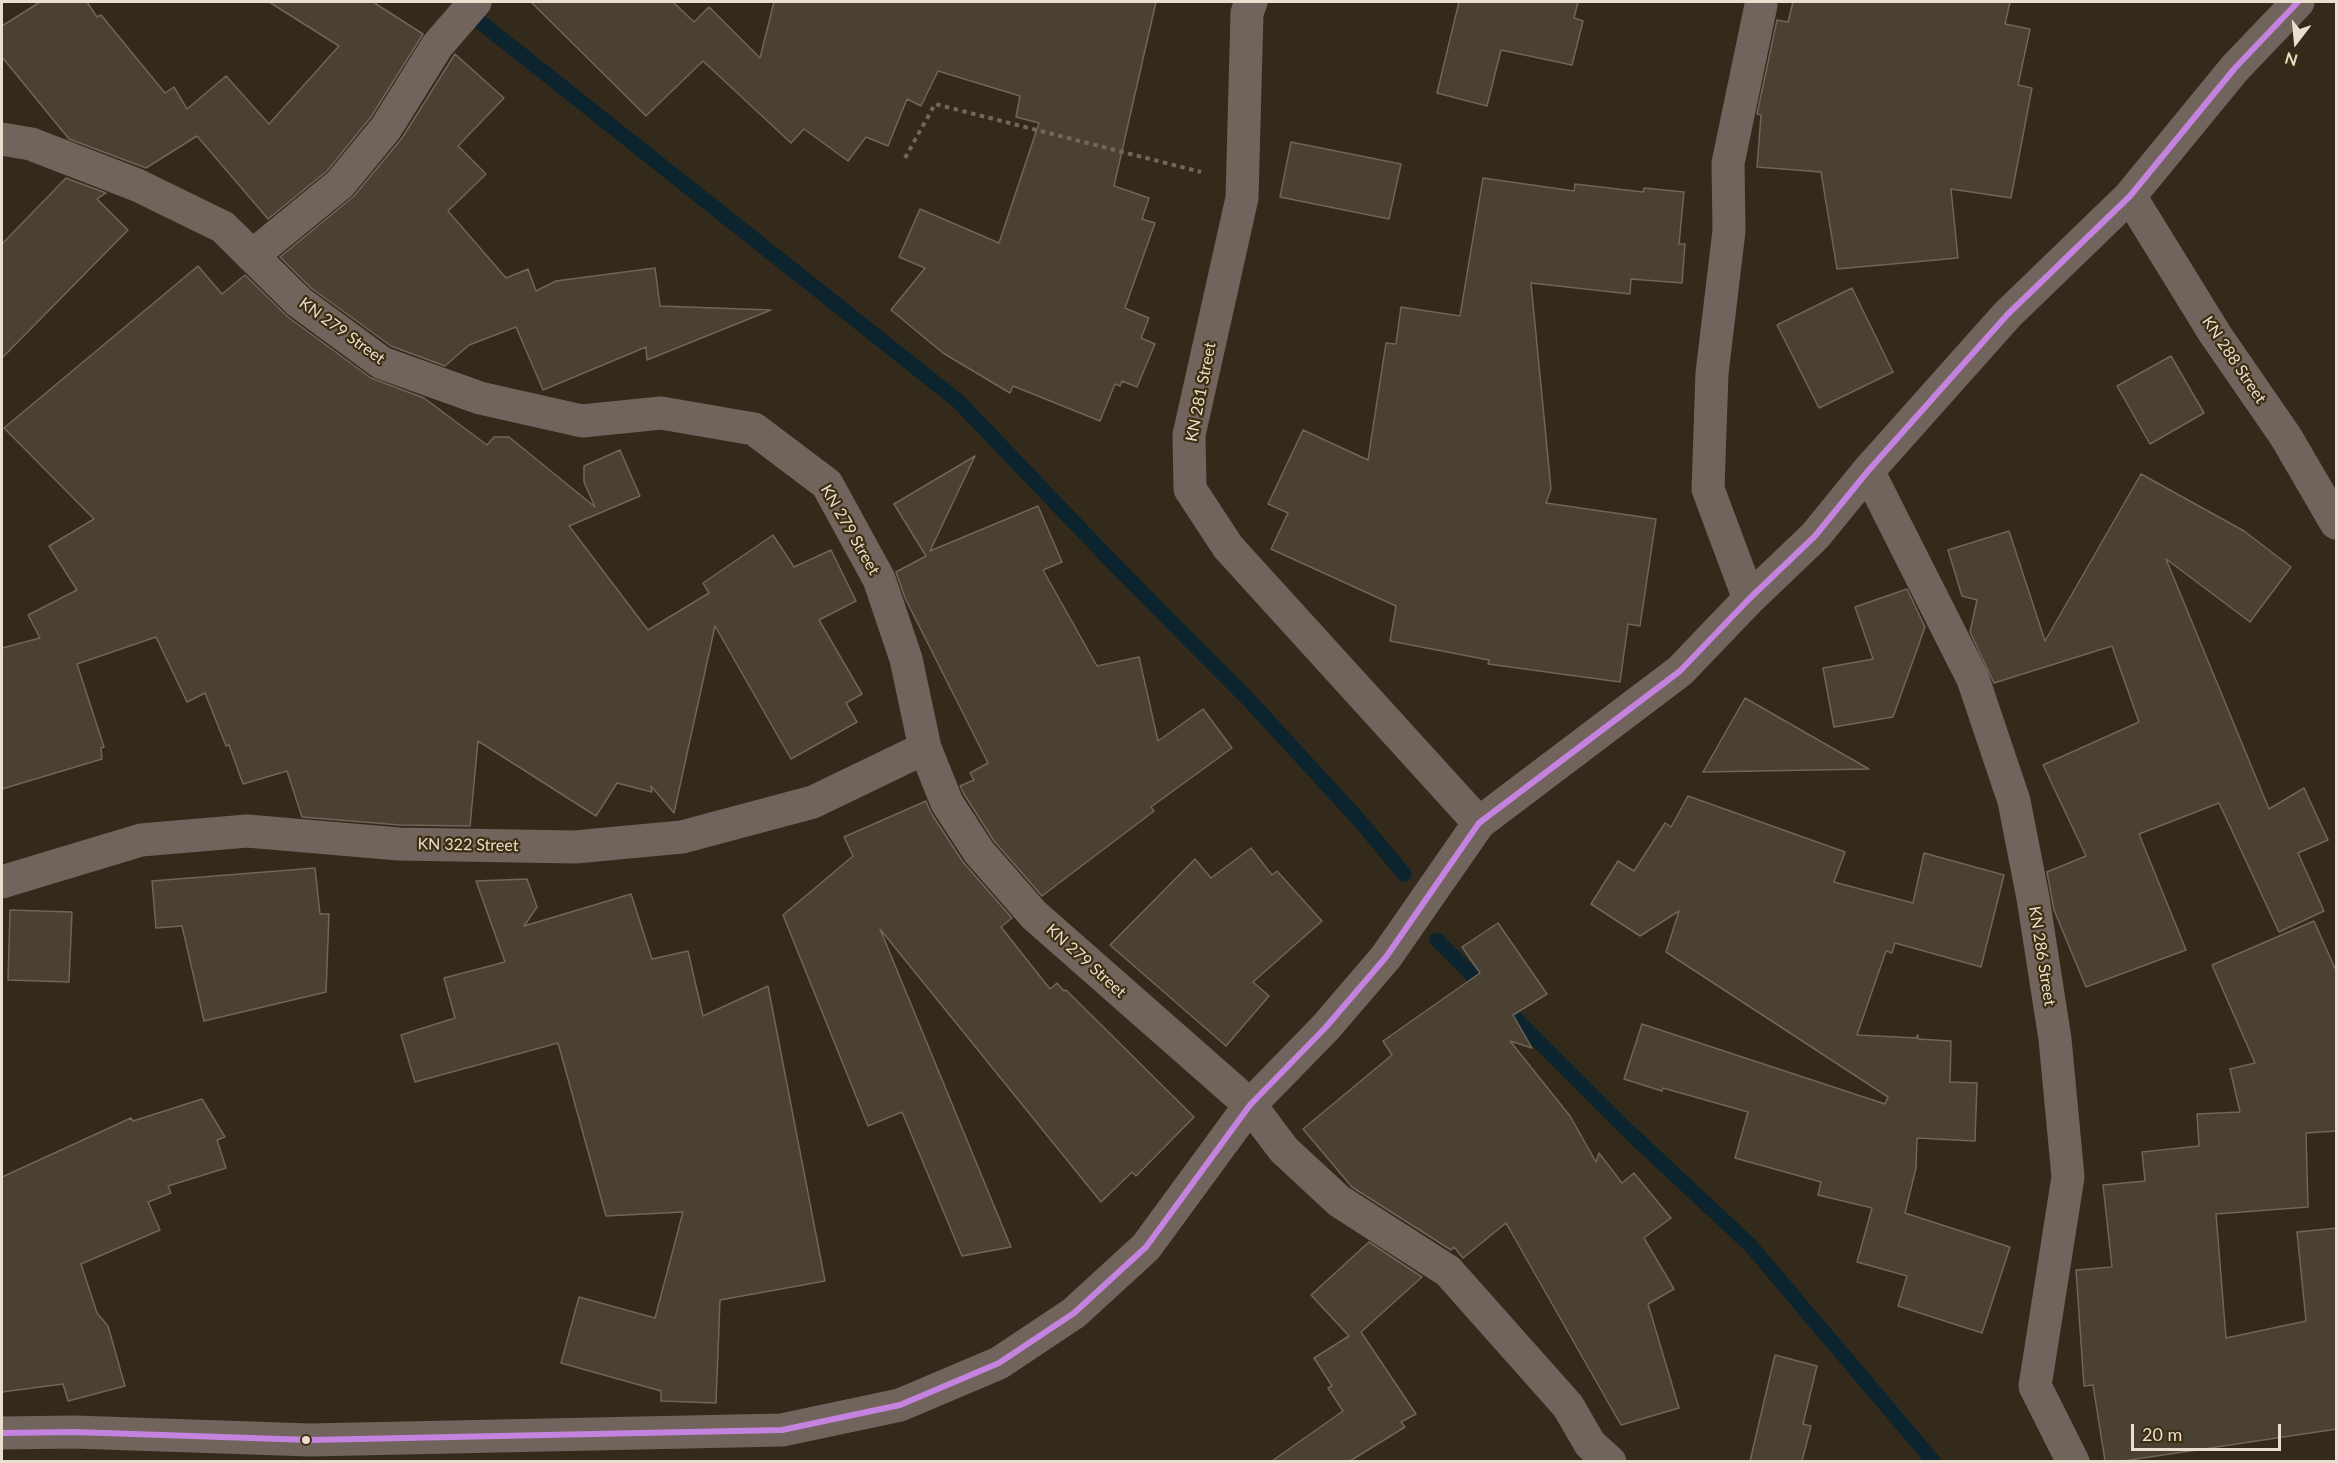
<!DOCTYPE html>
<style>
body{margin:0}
#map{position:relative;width:2338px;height:1463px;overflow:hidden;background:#332a1b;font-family:Lato,sans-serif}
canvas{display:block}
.frame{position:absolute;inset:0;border:3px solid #e8dfce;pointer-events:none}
.north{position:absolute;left:2266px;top:12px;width:60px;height:60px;-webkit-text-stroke:4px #3d2e11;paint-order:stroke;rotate:196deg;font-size:16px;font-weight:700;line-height:24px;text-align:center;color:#e8dfce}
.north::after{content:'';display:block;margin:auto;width:21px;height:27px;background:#e8dfce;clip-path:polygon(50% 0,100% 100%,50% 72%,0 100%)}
.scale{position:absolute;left:2131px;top:1424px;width:150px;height:27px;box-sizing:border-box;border:3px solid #e8dfce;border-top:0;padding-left:8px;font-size:18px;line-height:21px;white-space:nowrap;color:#e8dfce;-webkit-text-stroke:4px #3d2e11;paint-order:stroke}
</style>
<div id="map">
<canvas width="2338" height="1463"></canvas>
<div class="frame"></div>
<div class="north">N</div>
<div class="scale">20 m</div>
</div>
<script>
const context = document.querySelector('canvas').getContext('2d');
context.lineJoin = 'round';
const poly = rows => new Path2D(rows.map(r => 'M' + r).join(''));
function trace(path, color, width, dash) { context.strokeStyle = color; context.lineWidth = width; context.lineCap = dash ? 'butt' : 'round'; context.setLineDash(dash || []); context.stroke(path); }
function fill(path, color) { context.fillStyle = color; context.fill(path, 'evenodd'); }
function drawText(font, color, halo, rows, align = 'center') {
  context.font = font + ' Lato,sans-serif'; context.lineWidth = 4.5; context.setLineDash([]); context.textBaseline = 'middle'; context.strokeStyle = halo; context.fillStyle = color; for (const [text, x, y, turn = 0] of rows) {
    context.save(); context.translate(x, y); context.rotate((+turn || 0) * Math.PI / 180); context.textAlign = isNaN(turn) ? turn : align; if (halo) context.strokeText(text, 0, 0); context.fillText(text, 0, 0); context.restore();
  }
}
const stream = poly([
 [464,9,958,401,1112,562,1249,700,1359,820,1404,874],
 [1437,940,1626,1129,1750,1245,1934,1462]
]);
const building = poly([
 [40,2,87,2,97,17,101,15,165,93,174,87,187,109,226,76,269,124,339,46,269,2,373,2,423,34,371,117,327,171,268,219,197,136,146,168,69,139,2,57,2,26,40,2],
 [531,2,673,2,694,22,709,7,760,58,774,2,1156,2,1114,186,1149,198,1142,219,1155,223,1125,308,1149,318,1141,338,1155,344,1137,387,1122,381,1120,386,1115,384,1100,421,1013,386,1010,393,943,353,891,310,925,268,899,257,920,209,999,243,1039,123,1016,117,1020,96,938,71,921,106,907,99,888,146,866,137,848,161,804,129,791,143,703,61,646,116,531,2],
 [1459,2,1578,2,1574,18,1583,21,1572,65,1501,50,1487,106,1437,93,1459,2],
 [1793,2,2010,2,2005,24,2030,29,2018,85,2032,88,2011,198,1951,189,1958,258,1837,269,1821,172,1757,167,1761,115,1757,114,1777,20,1788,22,1793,2],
 [455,54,504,98,458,146,486,174,448,211,506,278,528,269,536,291,556,281,655,268,660,306,771,310,647,360,646,347,543,390,516,327,469,345,445,366,391,346,311,288,280,257,354,196,402,138,455,54],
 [1291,142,1401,164,1389,219,1280,197,1291,142],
 [66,178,106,193,97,199,128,230,2,358,2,244,66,178],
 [1483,178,1574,191,1575,184,1643,192,1644,188,1684,192,1679,244,1685,244,1682,283,1631,279,1630,294,1531,283,1551,489,1546,503,1656,519,1640,626,1628,624,1620,682,1488,664,1489,660,1390,641,1396,606,1271,549,1288,513,1268,504,1303,430,1368,460,1386,343,1396,344,1401,307,1460,316,1483,178],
 [198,266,222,294,245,275,288,317,371,378,424,398,487,445,494,437,509,437,595,507,584,482,584,466,620,450,640,496,569,526,648,630,709,593,703,583,773,535,794,567,831,550,856,601,819,620,862,694,846,703,857,722,791,759,715,626,674,813,651,786,652,792,617,783,596,816,478,741,470,826,400,825,302,817,287,771,243,784,229,745,226,746,205,693,187,702,156,637,77,664,104,747,101,748,102,759,2,789,2,648,40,638,28,615,77,590,49,546,94,519,4,428,198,266],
 [1852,288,1893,372,1819,408,1777,325,1852,288],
 [2171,356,2204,413,2150,444,2117,386,2171,356],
 [975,456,930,551,1038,506,1062,562,1043,570,1097,666,1139,657,1158,741,1203,709,1232,748,1151,807,1154,811,1042,896,994,841,964,794,960,786,974,780,970,773,988,763,905,598,896,572,926,556,894,504,975,456],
 [2141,474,2244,531,2291,567,2250,622,2166,559,2269,809,2304,788,2328,840,2298,853,2324,911,2279,932,2219,803,2139,834,2186,950,2086,987,2054,910,2047,872,2086,856,2043,765,2139,722,2112,646,1994,683,1970,632,1977,600,1962,596,1948,550,2009,531,2045,641,2141,474],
 [1907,589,1925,627,1893,717,1834,727,1823,668,1873,659,1855,607,1907,589],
 [1745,698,1869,769,1703,772,1745,698],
 [1688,796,1845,852,1834,882,1913,903,1924,853,2004,875,1981,967,1895,943,1892,953,1886,951,1857,1035,1916,1038,1918,1035,1918,1039,1951,1041,1950,1082,1977,1083,1975,1141,1917,1138,1916,1168,1905,1213,2010,1247,1982,1333,1898,1306,1907,1276,1857,1262,1872,1208,1818,1195,1821,1182,1735,1158,1748,1112,1663,1088,1662,1091,1624,1079,1642,1024,1885,1104,1888,1097,1666,952,1679,911,1640,936,1591,904,1618,861,1634,871,1665,823,1671,827,1688,796],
 [926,801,931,813,963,862,1012,918,1001,927,1050,989,1057,983,1064,991,1066,990,1194,1117,1136,1176,1132,1172,1101,1202,880,929,1011,1247,962,1256,902,1112,868,1126,783,915,853,856,844,837,926,801],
 [1251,848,1272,875,1277,871,1322,921,1253,982,1269,996,1226,1046,1110,945,1195,859,1211,878,1251,848],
 [315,868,320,914,329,914,326,992,204,1021,182,926,156,928,152,881,315,868],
 [527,879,537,907,524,926,631,894,652,959,688,951,703,1016,768,986,825,1281,720,1300,716,1403,661,1401,661,1391,561,1363,579,1297,655,1318,683,1212,606,1216,558,1043,415,1082,401,1035,455,1018,444,978,505,962,476,881,527,879],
 [10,910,72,912,69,982,8,980,10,910],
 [2314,921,2337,973,2337,1131,2306,1133,2308,1207,2216,1214,2226,1338,2306,1321,2297,1232,2337,1228,2337,1429,2123,1461,2105,1461,2093,1385,2084,1386,2076,1270,2112,1267,2103,1185,2145,1181,2142,1152,2199,1146,2197,1114,2240,1112,2230,1069,2255,1063,2212,965,2314,921],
 [1498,923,1547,994,1513,1015,1532,1048,1510,1041,1570,1116,1596,1162,1599,1153,1622,1183,1634,1173,1671,1218,1644,1238,1674,1289,1648,1304,1679,1408,1621,1425,1506,1223,1463,1258,1454,1247,1451,1250,1352,1187,1303,1129,1392,1055,1383,1041,1480,973,1462,947,1498,923],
 [202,1099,225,1137,217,1140,226,1168,168,1186,171,1193,148,1202,160,1230,81,1264,97,1313,108,1326,125,1386,68,1401,63,1384,2,1392,2,1177,131,1118,133,1121,202,1099],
 [1369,1242,1422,1277,1361,1332,1416,1414,1401,1422,1405,1427,1350,1461,1272,1461,1343,1411,1328,1388,1332,1386,1314,1358,1349,1336,1311,1295,1369,1242],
 [1775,1355,1817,1366,1803,1424,1811,1426,1802,1461,1750,1461,1775,1355]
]);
const path = poly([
 [905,158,935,104,1201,172]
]);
const minor = poly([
 [1251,2,1247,13,1242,198,1189,435,1190,489,1228,547,1479,823],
 [2,139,31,144,137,185,223,227,299,302,382,363,480,398,582,421,661,413,754,429,827,484,879,579,906,659,925,748,947,803,979,852,1034,915,1250,1105,1284,1150,1339,1201,1448,1271,1568,1406,1590,1444,1610,1462],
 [2130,196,2215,334,2286,437,2336,523],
 [252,256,340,184,386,128,437,46,475,2],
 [1868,471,1973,679,2014,801,2033,898,2055,1039,2068,1177,2035,1386,2073,1462],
 [1749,599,1708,489,1712,373,1729,231,1728,163,1761,5],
 [2,882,141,840,247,831,399,844,575,847,682,837,813,802,925,748],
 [2,1433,74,1432,310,1440,782,1430,900,1405,999,1363,1074,1313,1146,1247,1250,1105,1326,1027,1386,957,1479,823,1680,671,1749,599,1815,536,1868,471,2007,315,2130,196,2235,68,2298,2]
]);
const bus1 = poly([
 [2,1433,74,1432,310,1440,782,1430,900,1405,999,1363,1074,1313,1146,1247,1250,1105,1326,1027,1386,957,1479,823,1680,671,1749,599,1815,536,1868,471,2007,315,2130,196,2235,68,2298,2]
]);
const markers = [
 [306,1440,5,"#e8dfce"]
];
const streetNames = [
 ["KN 279 Street",342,331,36],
 ["KN 288 Street",2234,360,56],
 ["KN 281 Street",1201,392,-79],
 ["KN 279 Street",850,530,60],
 ["KN 322 Street",468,845,1],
 ["KN 286 Street",2042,956,81],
 ["KN 279 Street",1086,961,42]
];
trace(stream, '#0b242e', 15);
fill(building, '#4a4132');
trace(building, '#6e6659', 1.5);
trace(path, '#71675f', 4, [4.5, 4.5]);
trace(minor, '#71645c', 33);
trace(bus1, '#c483df', 6);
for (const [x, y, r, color] of markers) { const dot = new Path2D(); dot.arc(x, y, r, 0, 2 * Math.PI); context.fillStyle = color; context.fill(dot); trace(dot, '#3d2e11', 2); }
drawText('16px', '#e8dfce', '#3d2e11', streetNames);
</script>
